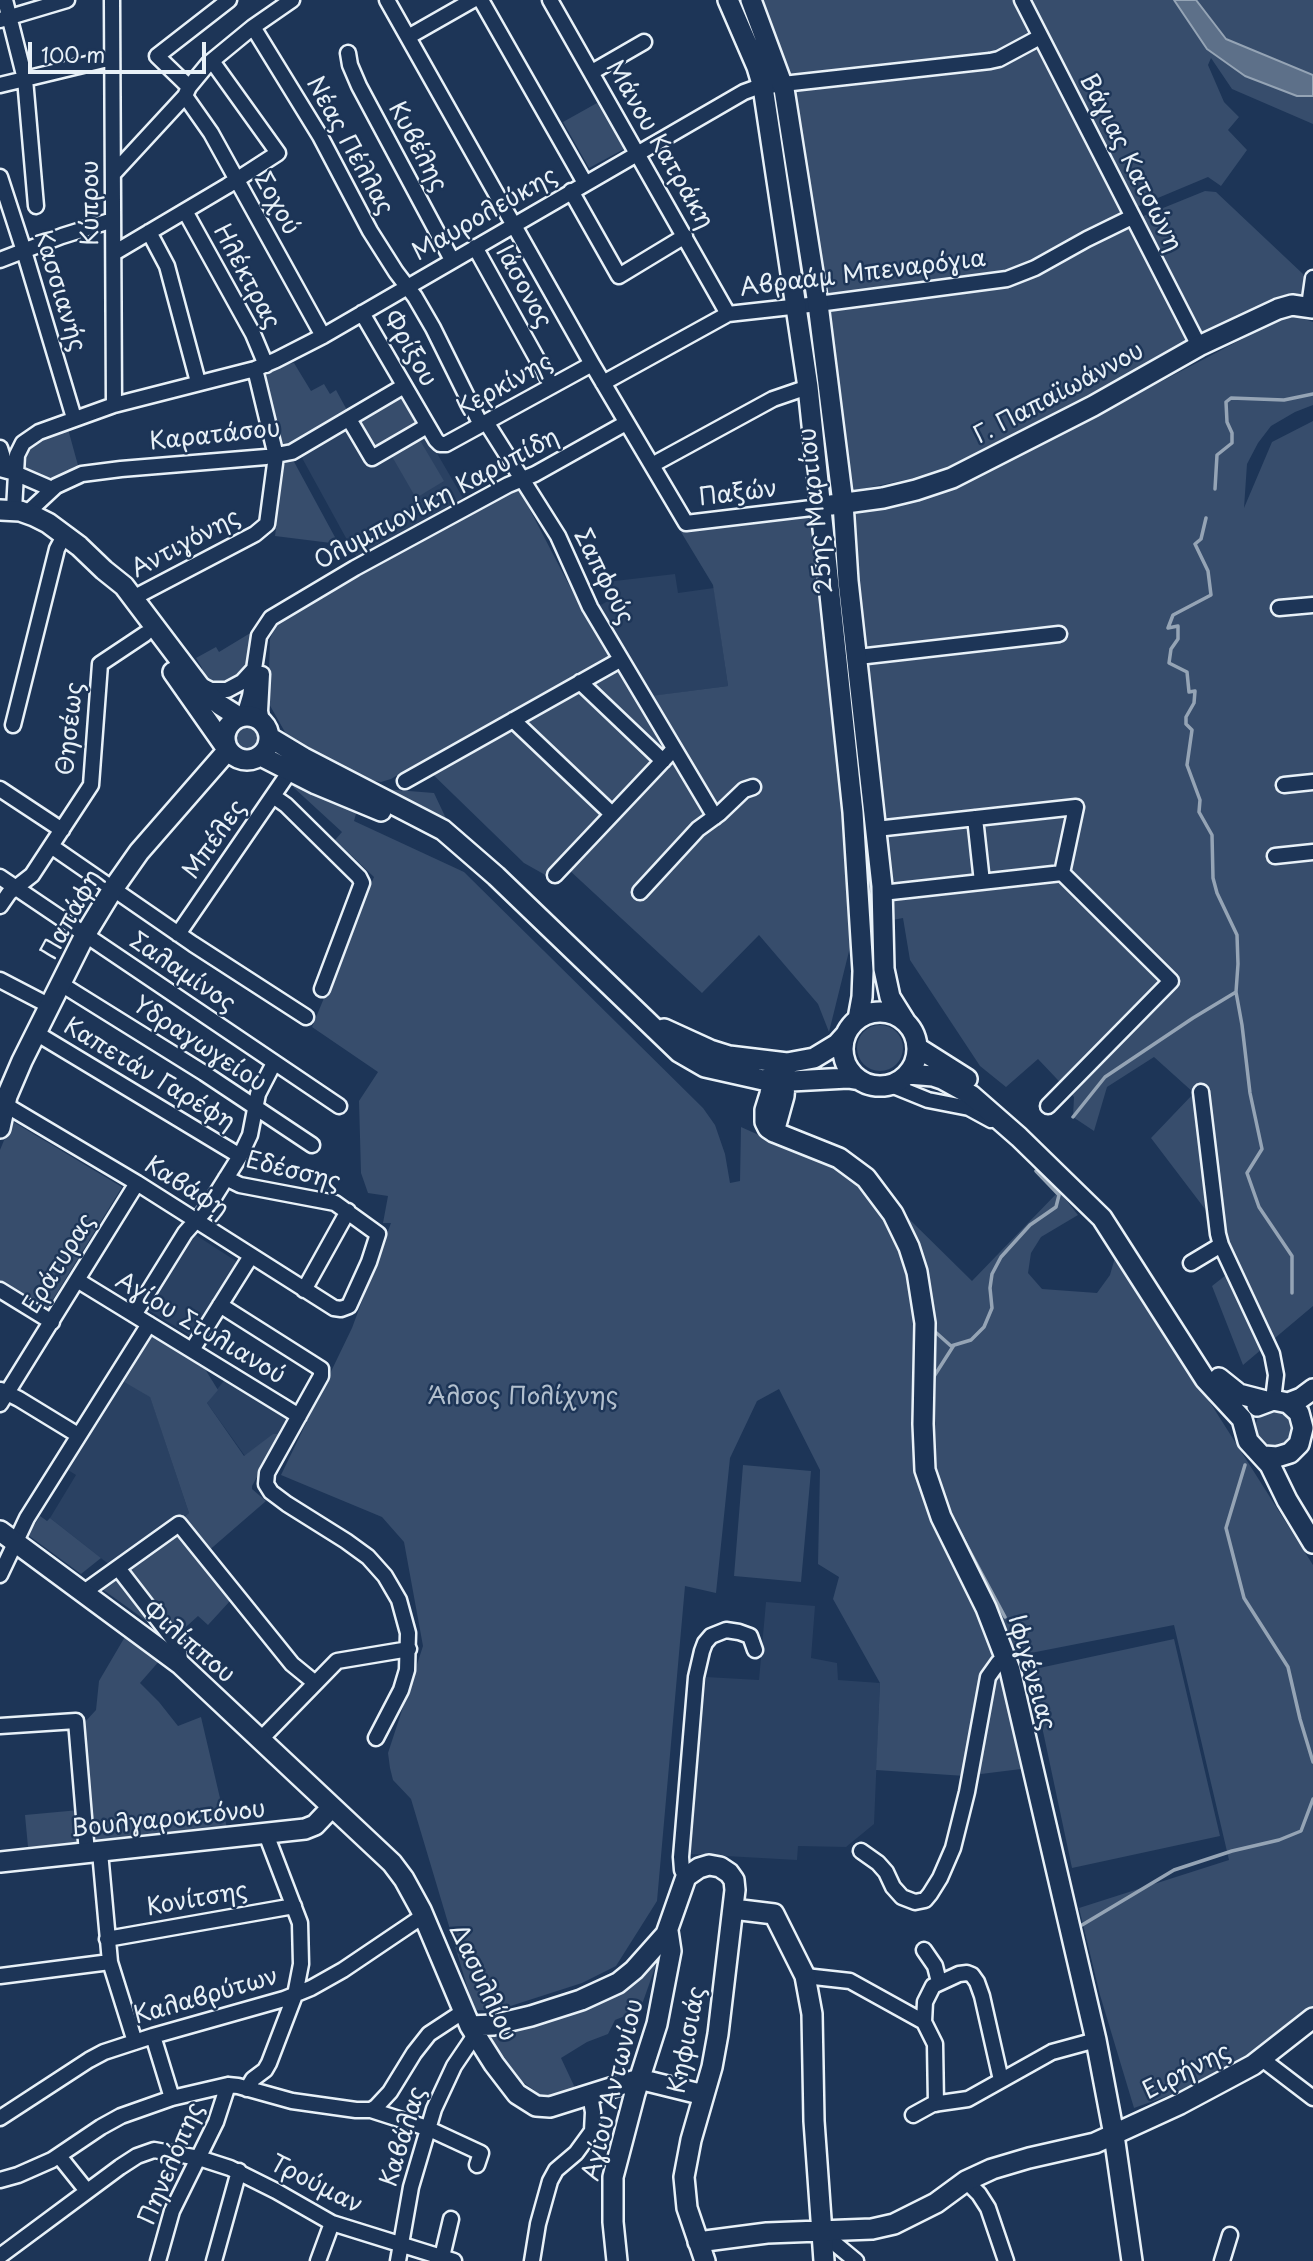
<!DOCTYPE html>
<meta charset="utf-8">
<style>
body{margin:0}
#map{position:relative;width:1313px;height:2261px;overflow:hidden;background:#1d3557;font-family:"Playpen Sans",sans-serif}
canvas{display:block}
.scale{position:absolute;left:28px;top:42px;width:178px;height:32px;box-sizing:border-box;border:4px solid #e8f1f8;border-top:0;padding-left:9px;font-size:21px;line-height:24px;white-space:nowrap;color:#e8f1f8;-webkit-text-stroke:5px #1d3557;paint-order:stroke}
</style>
<div id="map">
<canvas width="1313" height="2261"></canvas>
<div class="scale">100 m</div>
</div>
<script>
const context = document.querySelector('canvas').getContext('2d');
context.lineJoin = 'round';
function fill(path, color) { context.fillStyle = color; context.fill(path, 'evenodd'); }
const poly = rows => new Path2D(rows.map(r => 'M' + r).join(''));
function trace(path, color, width, dash) { context.strokeStyle = color; context.lineWidth = width; context.lineCap = dash ? 'butt' : 'round'; context.setLineDash(dash || []); context.stroke(path); }
function drawText(font, color, halo, rows, align = 'center') {
  context.font = font + ' "Playpen Sans",sans-serif'; context.lineWidth = 5; context.setLineDash([]); context.textBaseline = 'middle'; context.strokeStyle = halo; context.fillStyle = color; for (const [text, x, y, turn = 0] of rows) {
    context.save(); context.translate(x, y); context.rotate((+turn || 0) * Math.PI / 180); context.textAlign = isNaN(turn) ? turn : align; if (halo) context.strokeText(text, 0, 0); context.fillText(text, 0, 0); context.restore();
  }
}
const built = poly([
 [350,426,424,431,463,498,357,558,301,456],
 [675,574,678,593,714,588,728,686,653,696,599,606,608,601,606,582],
 [191,1232,239,1263,195,1338,143,1307],
 [225,1379,287,1418,278,1434,273,1435,245,1456,207,1403],
 [124,1382,150,1396,189,1513,111,1566,50,1518,76,1475,68,1470],
 [766,1602,815,1606,811,1658,837,1663,838,1680,880,1683,874,1824,846,1847,798,1846,797,1860,690,1854,706,1677,759,1680]
]);
const green = poly([
 [759,0,1021,0,1047,51,1126,223,1205,191,1216,192,1303,274,1306,279,1304,295,1290,294,1280,296,950,466,910,479,847,492],
 [1027,0,1313,0,1313,124,1232,89,1211,58,1208,65,1224,102,1239,117,1228,130,1247,150,1221,186,1208,177,1134,208],
 [597,103,624,149,589,168,563,122],
 [1290,314,1313,322,1313,405,1295,412,1271,426,1258,443,1247,464,1244,508,1272,442,1313,421,1313,1306,1243,1365,1212,1286,1226,1275,1231,1254,1227,1238,1151,1138,1194,1093,1154,1057,1107,1087,1094,1131,1073,1117,1074,1097,1038,1059,1006,1087,980,1066,910,960,903,918,855,927,829,1032,818,1004,759,935,702,993,568,869,556,881,524,863,420,762,391,779,381,782,358,778,290,741,268,702,270,639,277,622,303,603,517,485,592,629,635,698,728,686,713,585,681,532,816,513,849,514,926,497,973,477,1040,445],
 [294,363,311,391,324,384,330,394,336,390,348,412,284,450,280,445,266,376,281,365],
 [400,396,418,427,373,454,357,427,359,420],
 [68,429,79,469,49,483,25,473,26,448,52,432],
 [418,437,444,481,416,498,390,453],
 [292,458,336,539,331,543,275,536,285,460],
 [252,632,245,668,232,683,220,684,208,678,202,672,202,668,196,658,216,647,219,652],
 '230 738a17 17 0 1 1 34 0a17 17 0 1 1-34 0Z',
 [295,785,357,810,354,821,464,872,703,1108,715,1125,725,1154,730,1183,740,1181,741,1127,770,1140,805,1150,855,1178,888,1221,907,1217,972,1281,1059,1191,1078,1215,1041,1237,1031,1253,1028,1273,1042,1289,1097,1293,1110,1275,1116,1254,1313,1565,1313,2009,1223,2076,1134,2108,1100,1995,1079,1908,1229,1860,1174,1625,1005,1658,996,1659,1022,1748,1021,1769,965,1776,876,1770,880,1683,833,1599,839,1577,818,1564,820,1470,779,1389,757,1401,730,1458,716,1593,685,1586,657,1901,616,1966,582,1983,495,2011,476,2010,469,1993,411,1799,393,1780,390,1768,388,1753,423,1646,404,1542,382,1517,281,1475,352,1328,391,1223,383,1223,388,1196,368,1193,361,1173,359,1101,378,1072,312,1027,374,877,335,840,342,832,293,787],
 [384,789,434,793,451,829],
 '857 1048a23 23 0 1 1 46 0a23 23 0 1 1-46 0Z',
 [12,1121,122,1187,47,1309,0,1281,0,1150],
 [152,1336,205,1369,218,1390,207,1403,244,1456,273,1434,278,1434,277,1441,252,1486,252,1489,266,1501,199,1559,227,1593,226,1597,230,1601,208,1625,198,1616,177,1635,122,1568,189,1513,150,1397,124,1382],
 [1276,1407,1290,1414,1295,1434,1281,1449,1266,1447,1258,1441,1254,1431,1258,1416,1262,1412],
 [743,1465,811,1471,801,1582,734,1576],
 [40,1516,47,1521,50,1518,101,1558,81,1574,28,1535],
 [116,1576,155,1627,102,1589,102,1587],
 [126,1635,161,1659,140,1683,159,1702,178,1726,201,1717,227,1828,140,1838,28,1847,25,1815,90,1809,84,1723,96,1710,99,1681],
 [1174,1639,1220,1836,1072,1868,1030,1670],
 [662,1948,640,2010,615,2020,608,2034,587,2042,561,2058,576,2090,552,2095,539,2094,515,2076,502,2060,489,2032,516,2030,539,2025,583,2007]
]);
const water = poly([
 [1174,0,1196,0,1226,39,1313,75,1313,96,1297,96,1245,76,1207,49,1174,0]
]);
const stream = poly([
 [1215,489,1217,455,1232,443,1232,433,1227,422,1226,402,1231,398,1284,400,1313,394],
 [1206,518,1201,539,1195,544,1208,571,1211,595,1173,615,1168,628,1178,626,1178,639,1171,649,1169,663,1187,672,1189,692,1195,691,1194,703,1186,717,1186,724,1192,730,1187,765,1200,800,1199,812,1212,835,1213,878,1217,893,1237,935,1238,964,1236,992,1242,1025,1250,1093,1262,1149,1247,1173,1259,1207,1292,1256,1292,1293],
 [1073,1117,1105,1077,1193,1018,1236,992],
 [932,1329,951,1346,971,1340,984,1327,992,1308,990,1288,992,1274,1001,1257,1030,1225,1056,1207,1059,1195,1036,1171],
 [931,1381,954,1345],
 [1245,1465,1226,1528,1244,1598,1288,1667,1300,1719,1313,1762],
 [960,1533,1005,1617],
 [1082,1925,1174,1870,1232,1851,1279,1840,1301,1831,1313,1799]
]);
const street = poly([
 [5,0,25,79,36,206],
 [112,0,114,405],
 [387,0,592,364,686,523,820,507],
 [481,0,585,183],
 [550,0,728,314],
 [1022,0,1199,346],
 [0,20,67,0],
 [253,27,320,136,370,231,396,272,415,297,433,328,481,425],
 [408,37,473,0],
 [348,53,350,65,359,86,452,260],
 [592,72,644,42],
 [0,85,112,58],
 [189,87,157,56,229,0],
 [185,96,211,133,323,336],
 [113,174,185,96,189,87,208,64,253,27,292,0],
 [0,177,24,251,74,418],
 [571,191,619,276,685,236],
 [185,211,253,334,266,365],
 [149,232,167,266,198,382],
 [475,247,552,386],
 [114,253,227,186,278,153,212,61],
 [0,260,62,236,113,220],
 [1309,306,1313,278],
 [362,313,436,440,440,444,446,444,592,364],
 [603,383,728,314,818,304,1007,279,1035,268,1087,239,1132,217],
 [349,419,372,458,427,426],
 [486,422,558,536,590,607,715,817],
 [0,448,7,470],
 [652,465,773,399,808,387],
 [0,469,15,473,52,489],
 [14,510,17,455,23,443,39,432,114,405,255,369,276,360,323,336,744,92,755,88,783,84,990,61,999,59,1040,37],
 [27,513,56,486,82,474,121,469,266,457,292,452,404,386],
 [133,598,255,534,267,524,276,456,255,369],
 [1279,608,1313,605],
 [858,657,1059,634],
 [580,682,663,761],
 [201,685,211,690,227,690,242,682,254,669],
 [244,716,250,696,259,636,271,618,355,568,508,485,535,474,626,423],
 [513,720,612,814],
 [262,721,260,711,262,674],
 [13,725,57,549,65,534],
 [405,781,620,660],
 [1284,785,1313,782],
 [0,789,62,830],
 [273,796,286,805,359,877,362,883,322,989],
 [975,818,982,882],
 [876,829,1076,807,1062,873],
 [51,846,193,944,306,1017],
 [1275,856,1313,852],
 [555,875,674,749],
 [0,877,339,1106],
 [640,892,698,829,720,813,744,790,753,787],
 [882,893,1062,873],
 [0,906,9,893,32,875,91,785,100,664,145,634],
 [178,934,290,771],
 [0,980,50,1006],
 [61,984,204,1073,312,1145],
 [36,1033,240,1156],
 [891,1085,928,1100,969,1108,991,1120],
 [1201,1092,1218,1234,1221,1245,1272,1354,1276,1375,1273,1400],
 [4,1104,137,1183,334,1308,341,1309,349,1306,369,1262,378,1234,335,1203,240,1185,226,1178],
 [1048,1106,1171,981,1062,873],
 [1191,1263,1221,1245],
 [77,1280,299,1416],
 [0,1290,52,1322],
 [304,1290,348,1211],
 [220,1305,321,1369,321,1376,267,1473,266,1484,271,1492,287,1504,346,1541,368,1557,385,1576,399,1600,408,1633,407,1670,401,1690,376,1738],
 [134,1315,185,1233,208,1207,240,1156,250,1135,258,1094,274,1063],
 [192,1350,251,1256],
 [1,1390,19,1399,78,1435],
 [0,1404,137,1183],
 [118,1568,179,1647,180,1664],
 [0,1575,27,1518,149,1324],
 [84,1592,179,1524,292,1664,314,1682],
 [0,1726,76,1721,87,1853],
 [261,1739,337,1661,409,1649],
 [861,1851,878,1863,886,1872,893,1887,902,1897,915,1902,925,1900,930,1894,940,1878,953,1848,967,1792,988,1677,998,1663,1005,1658],
 [100,1852,110,1962,135,2042],
 [686,1877,682,1870,681,1857,696,1677,702,1651,705,1643,711,1636,726,1630,739,1632,750,1636,755,1650],
 [107,1939,294,1906],
 [924,1950,935,1966,939,1982],
 [0,1976,110,1962],
 [805,1976,850,1981,924,2022,935,2044,936,2104],
 [924,2022,925,2002,933,1986,959,1974,967,1973,972,1975,977,1982,982,1996,1001,2080],
 [153,2036,172,2098],
 [1262,2059,1313,2098],
 [247,2089,253,2079,265,2070,269,2063,295,1995,301,1964,300,1923,266,1834],
 [371,2110,376,2107,390,2092,414,2053,429,2034,464,2011],
 [913,2115,933,2104,968,2099,1052,2052,1096,2040],
 [0,2118,89,2060,104,2052,153,2036,284,1999,311,1988,343,1970,423,1916],
 [59,2156,87,2191],
 [0,2180,18,2175,52,2160,101,2127,121,2116,172,2098,228,2085,238,2086,292,2101,356,2110,371,2110,427,2128,481,2153,477,2165],
 [966,2181,979,2194,988,2208,1006,2261],
 [821,2232,856,2261],
 [0,2256,120,2167,137,2156,154,2150,199,2158,230,2168,276,2191,332,2223,454,2261],
 [158,2261,172,2211,216,2122,228,2085],
 [214,2261,239,2171],
 [318,2261,332,2223],
 [398,2261,411,2187,434,2109,454,2066,475,2035],
 [441,2261,451,2219],
 [532,2261,538,2224,550,2181,556,2170,576,2153,592,2131,593,2112,590,2095],
 [1222,2261,1230,2235]
]);
const secondary = poly([
 [728,0,757,67,763,87,808,387,853,812,863,971,862,997,858,1019],
 [751,0,784,89,818,304,843,503,848,581,882,886,884,969,890,997,905,1021],
 [831,505,883,498,916,490,952,478,1093,406,1199,346,1278,309,1292,305,1313,308],
 [0,510,20,511,34,516,48,523,79,546,104,570,124,586,201,688,220,705,239,717],
 [173,672,227,749],
 '225 738a22 22 0 1 1 44 0a22 22 0 1 1-44 0Z',
 [269,737,304,758,443,830,496,876,679,1052,705,1067,772,1082,848,1078,860,1080],
 [261,756,316,784,381,811],
 '843 1049a37 37 0 1 1 74 0a37 37 0 1 1-74 0Z',
 [664,1029,710,1050,729,1056,787,1063,814,1058,837,1044,846,1034],
 [918,1048,967,1079],
 [774,1062,770,1094,765,1110,765,1122,768,1128,774,1132,839,1158,866,1178,893,1214,909,1247,917,1272,925,1323,923,1424,925,1470,941,1517,986,1608,1010,1670,1096,2040,1114,2135,1132,2261],
 [908,1074,933,1076,942,1079,971,1095,1019,1137,1102,1218,1205,1379,1242,1419,1248,1441,1270,1465,1287,1500,1313,1543],
 [0,1128,7,1096,22,1061,85,935,113,889,139,852,228,750],
 [774,1132,784,1096,786,1072],
 [1219,1378,1239,1394,1266,1401],
 [1288,1403,1301,1398,1313,1389],
 [1257,1406,1273,1400,1288,1403,1299,1413,1303,1428,1299,1444,1290,1453,1277,1457,1264,1456],
 [0,1531,180,1664,392,1863,404,1879,421,1910,470,2026,494,2064,517,2094,536,2106,550,2107,639,2079,704,2095],
 [0,1862,305,1829,315,1825,332,1807],
 [733,1909,774,1914,805,1976,812,2014,814,2121,824,2261],
 [470,2026,493,2025,531,2016,581,2000,618,1983,634,1970,666,1934,686,1877,699,1868,709,1865,720,1867,729,1873,734,1880,735,1890,718,2034,712,2067,691,2140,684,2177,687,2208,705,2261],
 [698,2242,767,2233,872,2229,894,2224,936,2203,966,2181,992,2169,1029,2158,1095,2143,1180,2104,1253,2065,1313,2018],
 [617,2261,613,2222,613,2177,635,2093,657,2024,671,1951,668,1931]
]);
const streetNames = [
 ["Μάνου Κατράκη",659,145,60],
 ["Νέας Πέλλας",349,146,61],
 ["Κυβέλης",417,147,62],
 ["Βάγιας Κατσώνη",1130,163,63],
 ["Κύπρου",91,203,-90],
 ["Σοχού",276,204,61],
 ["Μαυρολεύκης",485,215,-30],
 ["Αβραάμ Μπεναρόγια",863,274,-7],
 ["Ηλέκτρας",246,277,62],
 ["Ιάσoνος",523,287,61],
 ["Κασσιανής",59,291,73],
 ["Φρίξου",409,349,60],
 ["Κερκίνης",505,386,-29],
 ["Γ. Παπαϊωάννου",1059,394,-28],
 ["Καρατάσου",215,436,-6],
 ["Παξών",738,494,-7],
 ["Ολυμπιονίκη Καρυπίδη",437,500,-28],
 ["25ης Μαρτίου",817,511,-96],
 ["Αντιγόνης",186,544,-28],
 ["Σαπφούς",603,577,63],
 ["Θησέως",71,729,-84],
 ["Μπέλες",215,840,-55],
 ["Παπάφη",72,915,-61],
 ["Σαλαμίνος",182,973,34],
 ["Υδραγωγείου",199,1045,33],
 ["Καπετάν Γαρέφη",149,1075,31],
 ["Εδέσσης",293,1172,14],
 ["Καβάφη",186,1188,32],
 ["Εράτυρας",60,1264,-58],
 ["Αγίου Στυλιανού",200,1329,31],
 ["Φιλίππου",188,1643,40],
 ["Ιφιγένειας",1031,1673,74],
 ["Βουλγαροκτόνου",168,1820,-6],
 ["Κονίτσης",197,1900,-10],
 ["Δασυλλίου",482,1983,65],
 ["Καλαβρύτων",206,1997,-16],
 ["Κηφισιάς",688,2040,-79],
 ["Ειρήνης",1187,2072,-27],
 ["Αγίου Αντωνίου",614,2090,-76],
 ["Καβάλας",404,2137,-73],
 ["Πηνελόπης",172,2164,-67],
 ["Τρούμαν",316,2185,27]
];
const parkNames = [
 ["Άλσος Πολίχνης",523,1397]
];
fill(built, '#2a4162');
fill(green, '#374d6c');
fill(water, '#5d7089');
trace(water, '#95a4b5', 2);
trace(stream, '#95a4b5', 3.5);
trace(street, '#e8f1f8', 19);
trace(secondary, '#e8f1f8', 24);
trace(street, '#1d3557', 14);
trace(secondary, '#1d3557', 19);
drawText('24px', '#e8f1f8', '#1d3557', streetNames);
drawText('24px', '#b3c0ce', '#1d3557', parkNames);
</script>
